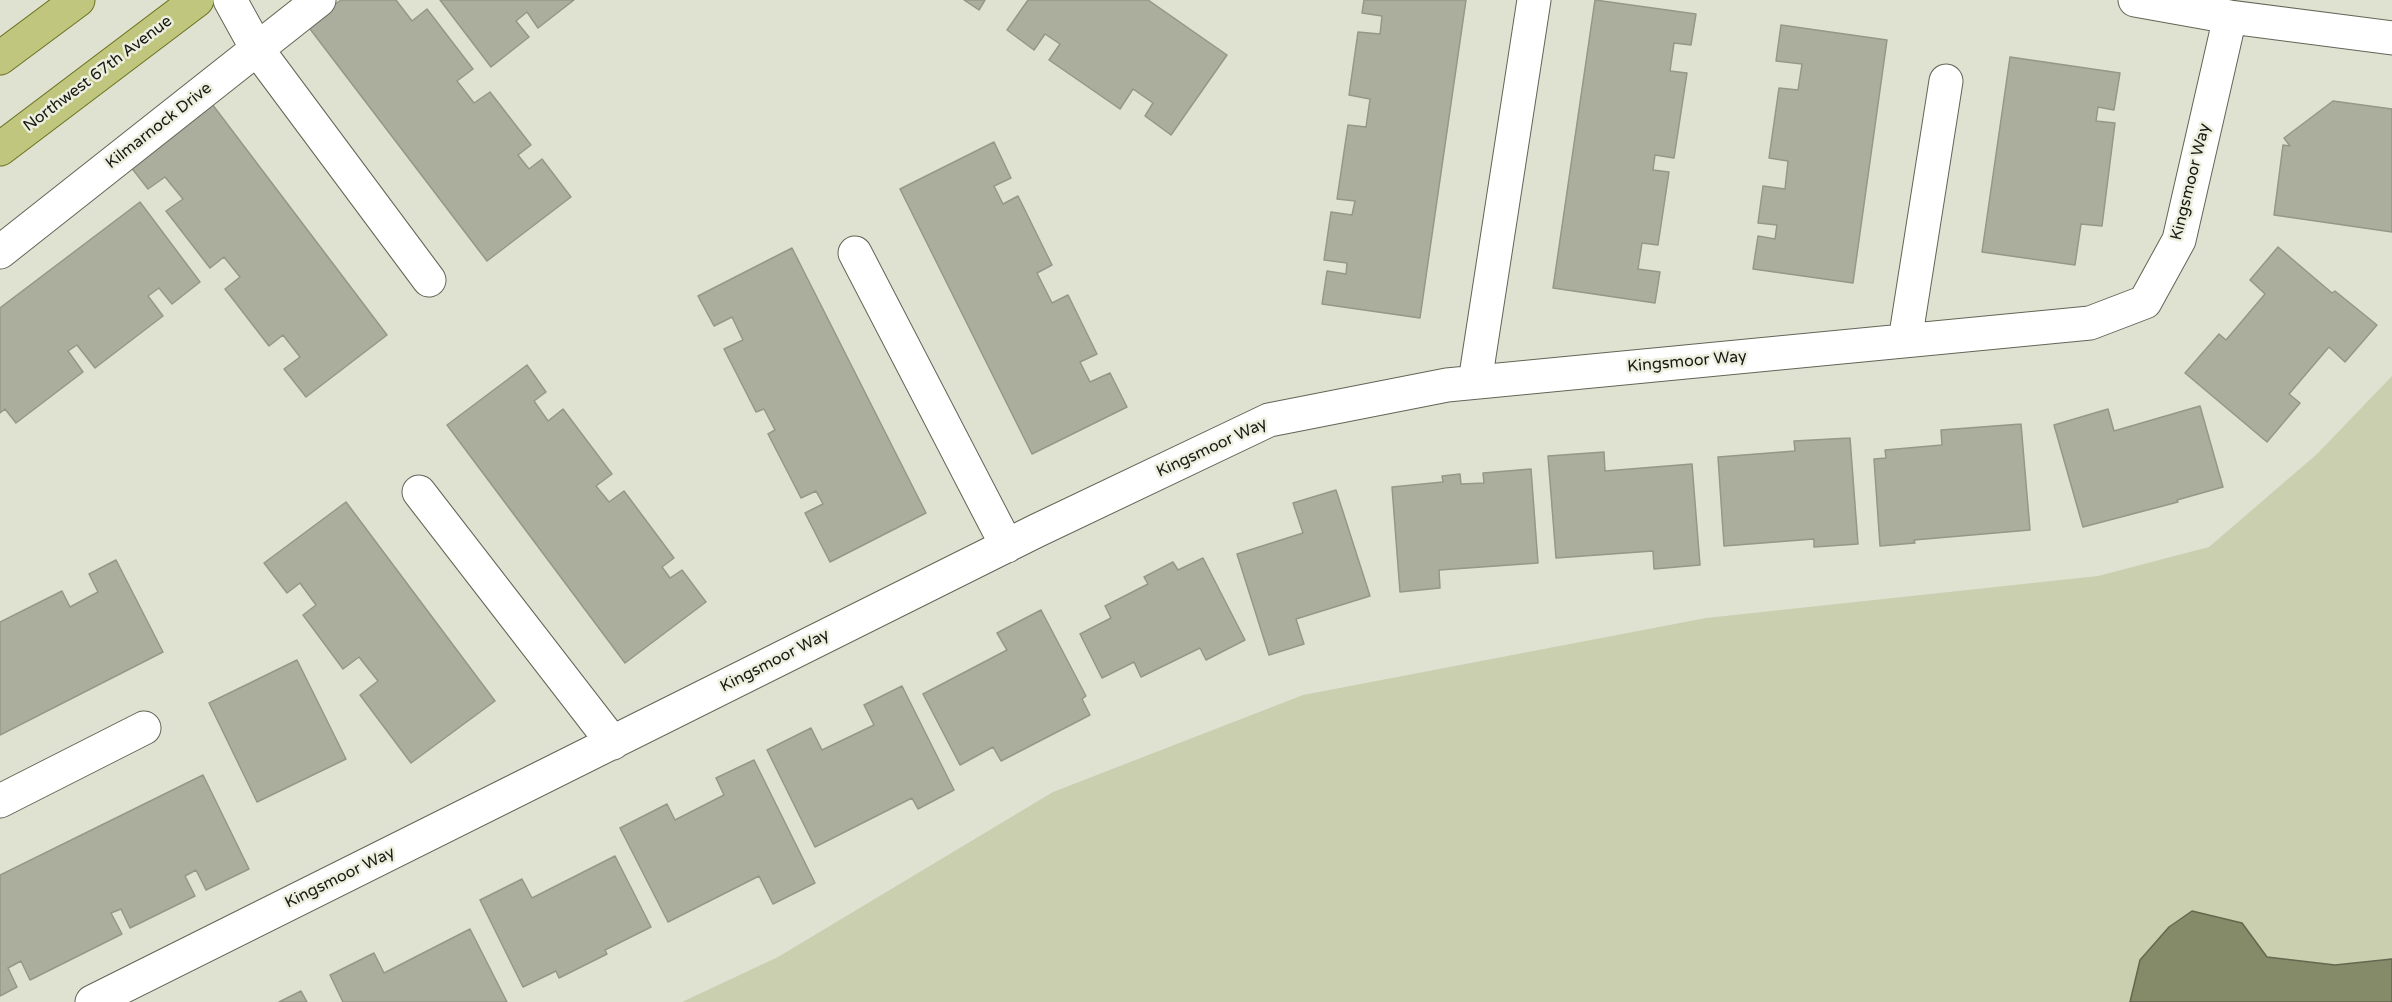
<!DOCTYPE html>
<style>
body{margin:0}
canvas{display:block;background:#dfe2d1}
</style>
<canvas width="2392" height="1002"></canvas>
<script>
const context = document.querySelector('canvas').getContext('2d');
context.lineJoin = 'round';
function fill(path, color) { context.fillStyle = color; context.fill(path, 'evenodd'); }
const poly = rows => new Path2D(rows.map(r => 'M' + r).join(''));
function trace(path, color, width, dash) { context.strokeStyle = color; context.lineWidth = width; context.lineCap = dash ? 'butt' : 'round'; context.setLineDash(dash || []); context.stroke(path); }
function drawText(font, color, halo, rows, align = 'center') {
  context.font = font + ' "Varela Round",sans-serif'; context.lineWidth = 5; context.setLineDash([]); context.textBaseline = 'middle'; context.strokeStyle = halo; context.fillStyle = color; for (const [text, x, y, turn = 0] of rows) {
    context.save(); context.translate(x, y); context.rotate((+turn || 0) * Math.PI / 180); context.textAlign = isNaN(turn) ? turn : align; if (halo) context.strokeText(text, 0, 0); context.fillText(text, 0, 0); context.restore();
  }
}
const green = poly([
 [2392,376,2392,1002,682,1002,778,957,1053,792,1303,695,1706,618,2098,576,2209,547,2317,454]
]);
const water = poly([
 [2192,911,2242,923,2267,957,2335,965,2392,959,2392,1002,2130,1002,2140,960,2169,927,2192,911]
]);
const building = poly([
 [341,0,396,0,412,21,427,9,473,69,457,81,474,103,490,92,531,145,518,155,529,169,542,159,571,197,487,261,307,25,341,0],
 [440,0,574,0,538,28,527,12,516,21,529,37,491,67,440,0],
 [964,0,985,0,979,10,964,0],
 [1028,0,1148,0,1227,55,1171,135,1145,116,1153,103,1133,89,1120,109,1049,60,1060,44,1045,34,1034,50,1007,30,1028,0],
 [1364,0,1466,0,1420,318,1322,304,1327,271,1346,274,1347,263,1324,260,1331,212,1352,215,1355,201,1337,199,1348,125,1366,127,1370,99,1349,95,1358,32,1380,34,1382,16,1362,13,1364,0],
 [1595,0,1696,14,1691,45,1674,43,1670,71,1687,73,1674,158,1655,155,1653,170,1669,172,1658,245,1642,243,1638,269,1660,272,1655,303,1553,288,1595,0],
 [1781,25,1887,40,1853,283,1753,269,1758,236,1775,239,1777,225,1758,223,1763,186,1785,189,1788,161,1769,158,1779,88,1798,90,1802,64,1776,61,1781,25],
 [2010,57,2120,73,2114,110,2098,107,2096,121,2115,123,2102,226,2081,224,2075,265,1982,252,2010,57],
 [209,100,387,335,306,397,284,369,300,357,283,335,269,346,225,289,240,277,224,257,210,268,166,211,183,199,165,177,148,189,127,162,209,100],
 [2333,101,2392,109,2392,232,2274,215,2283,145,2290,146,2284,138,2333,101],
 [994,142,1011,178,994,186,1003,204,1018,196,1052,265,1037,273,1052,303,1068,295,1097,354,1080,362,1090,382,1110,373,1127,407,1032,454,900,189,994,142],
 [140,202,200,282,172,304,159,288,148,296,163,316,95,368,77,345,68,351,83,372,16,423,5,409,0,413,0,308,140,202],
 [2278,247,2332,293,2335,291,2377,325,2345,362,2329,347,2289,394,2300,403,2267,442,2185,373,2219,334,2226,340,2265,294,2250,280,2278,247],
 [792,248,926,513,830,562,805,513,823,504,816,491,801,498,768,434,775,430,764,409,756,412,724,349,743,340,732,317,714,326,698,296,792,248],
 [527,365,546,392,534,401,548,421,563,409,612,474,596,486,609,502,624,491,674,558,662,567,670,578,682,570,706,602,625,663,447,425,527,365],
 [2200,406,2223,487,2177,500,2178,502,2083,527,2054,425,2108,409,2114,431,2200,406],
 [2021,424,2030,530,1914,540,1915,543,1880,546,1874,459,1886,458,1885,450,1942,445,1941,430,2021,424],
 [1850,438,1858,544,1814,547,1814,539,1724,546,1718,457,1795,451,1794,441,1850,438],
 [1604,452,1605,471,1692,464,1700,565,1654,569,1653,551,1556,558,1548,456,1604,452],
 [1531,469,1538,563,1439,570,1440,588,1400,592,1392,487,1443,482,1442,476,1460,474,1461,484,1484,483,1483,473,1531,469],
 [1336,490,1370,596,1296,619,1304,644,1269,655,1237,554,1303,533,1293,503,1336,490],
 [346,502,495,701,411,763,360,695,378,681,359,657,343,669,303,615,316,605,300,583,287,593,264,563,346,502],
 [1203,558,1245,640,1206,660,1200,648,1141,677,1134,662,1102,678,1080,634,1111,618,1105,606,1148,584,1144,577,1173,562,1178,570,1203,558],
 [116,560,163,652,0,735,0,622,62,591,70,607,98,592,89,574,116,560],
 [1041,610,1086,696,1082,699,1090,715,1001,761,993,747,960,765,923,694,1007,650,997,633,1041,610],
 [297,660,346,759,257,802,209,703,297,660],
 [902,686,954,790,918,809,912,798,815,847,767,750,811,728,822,750,874,725,864,705,902,686],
 [754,760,815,883,773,904,759,876,668,922,620,828,667,804,675,820,724,795,716,778,754,760],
 [203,775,249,869,206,890,196,870,185,876,195,896,130,928,121,909,111,913,122,934,30,980,21,961,8,968,17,987,0,996,0,875,203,775],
 [615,856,651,927,605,950,607,954,559,978,556,971,523,987,480,900,522,879,532,898,615,856],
 [470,929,507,1002,343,1002,330,975,374,953,384,973,470,929],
 [301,991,307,1002,279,1002,301,991]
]);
const minor = poly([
 [230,0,257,49,429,280],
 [2135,0,2230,17,2392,38],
 [0,252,319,0],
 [855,253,1007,546],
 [1905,341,1946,81],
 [1475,382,1534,0],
 [419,492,613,743],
 [0,801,144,728],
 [92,1002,1036,531,1269,420,1447,385,2090,323,2145,302,2179,240,2230,17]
]);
const major = poly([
 [0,58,78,0],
 [0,149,197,0]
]);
const streetNames = [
 ["Northwest 67th Avenue",98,74,-37],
 ["Kilmarnock Drive",159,126,-38],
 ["Kingsmoor Way",2191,182,-76],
 ["Kingsmoor Way",1687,362,-5],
 ["Kingsmoor Way",1212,448,-25],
 ["Kingsmoor Way",775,661,-27],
 ["Kingsmoor Way",340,878,-26]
];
fill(green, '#cacfb0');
fill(water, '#858a69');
trace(water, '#64684f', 1.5);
fill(building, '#abae9d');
trace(building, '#959787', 1.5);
trace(minor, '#636556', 35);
trace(major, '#6a711f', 35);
trace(minor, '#fff', 33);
trace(major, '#c0c67d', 33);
drawText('16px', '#181913', '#edefde', streetNames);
</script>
